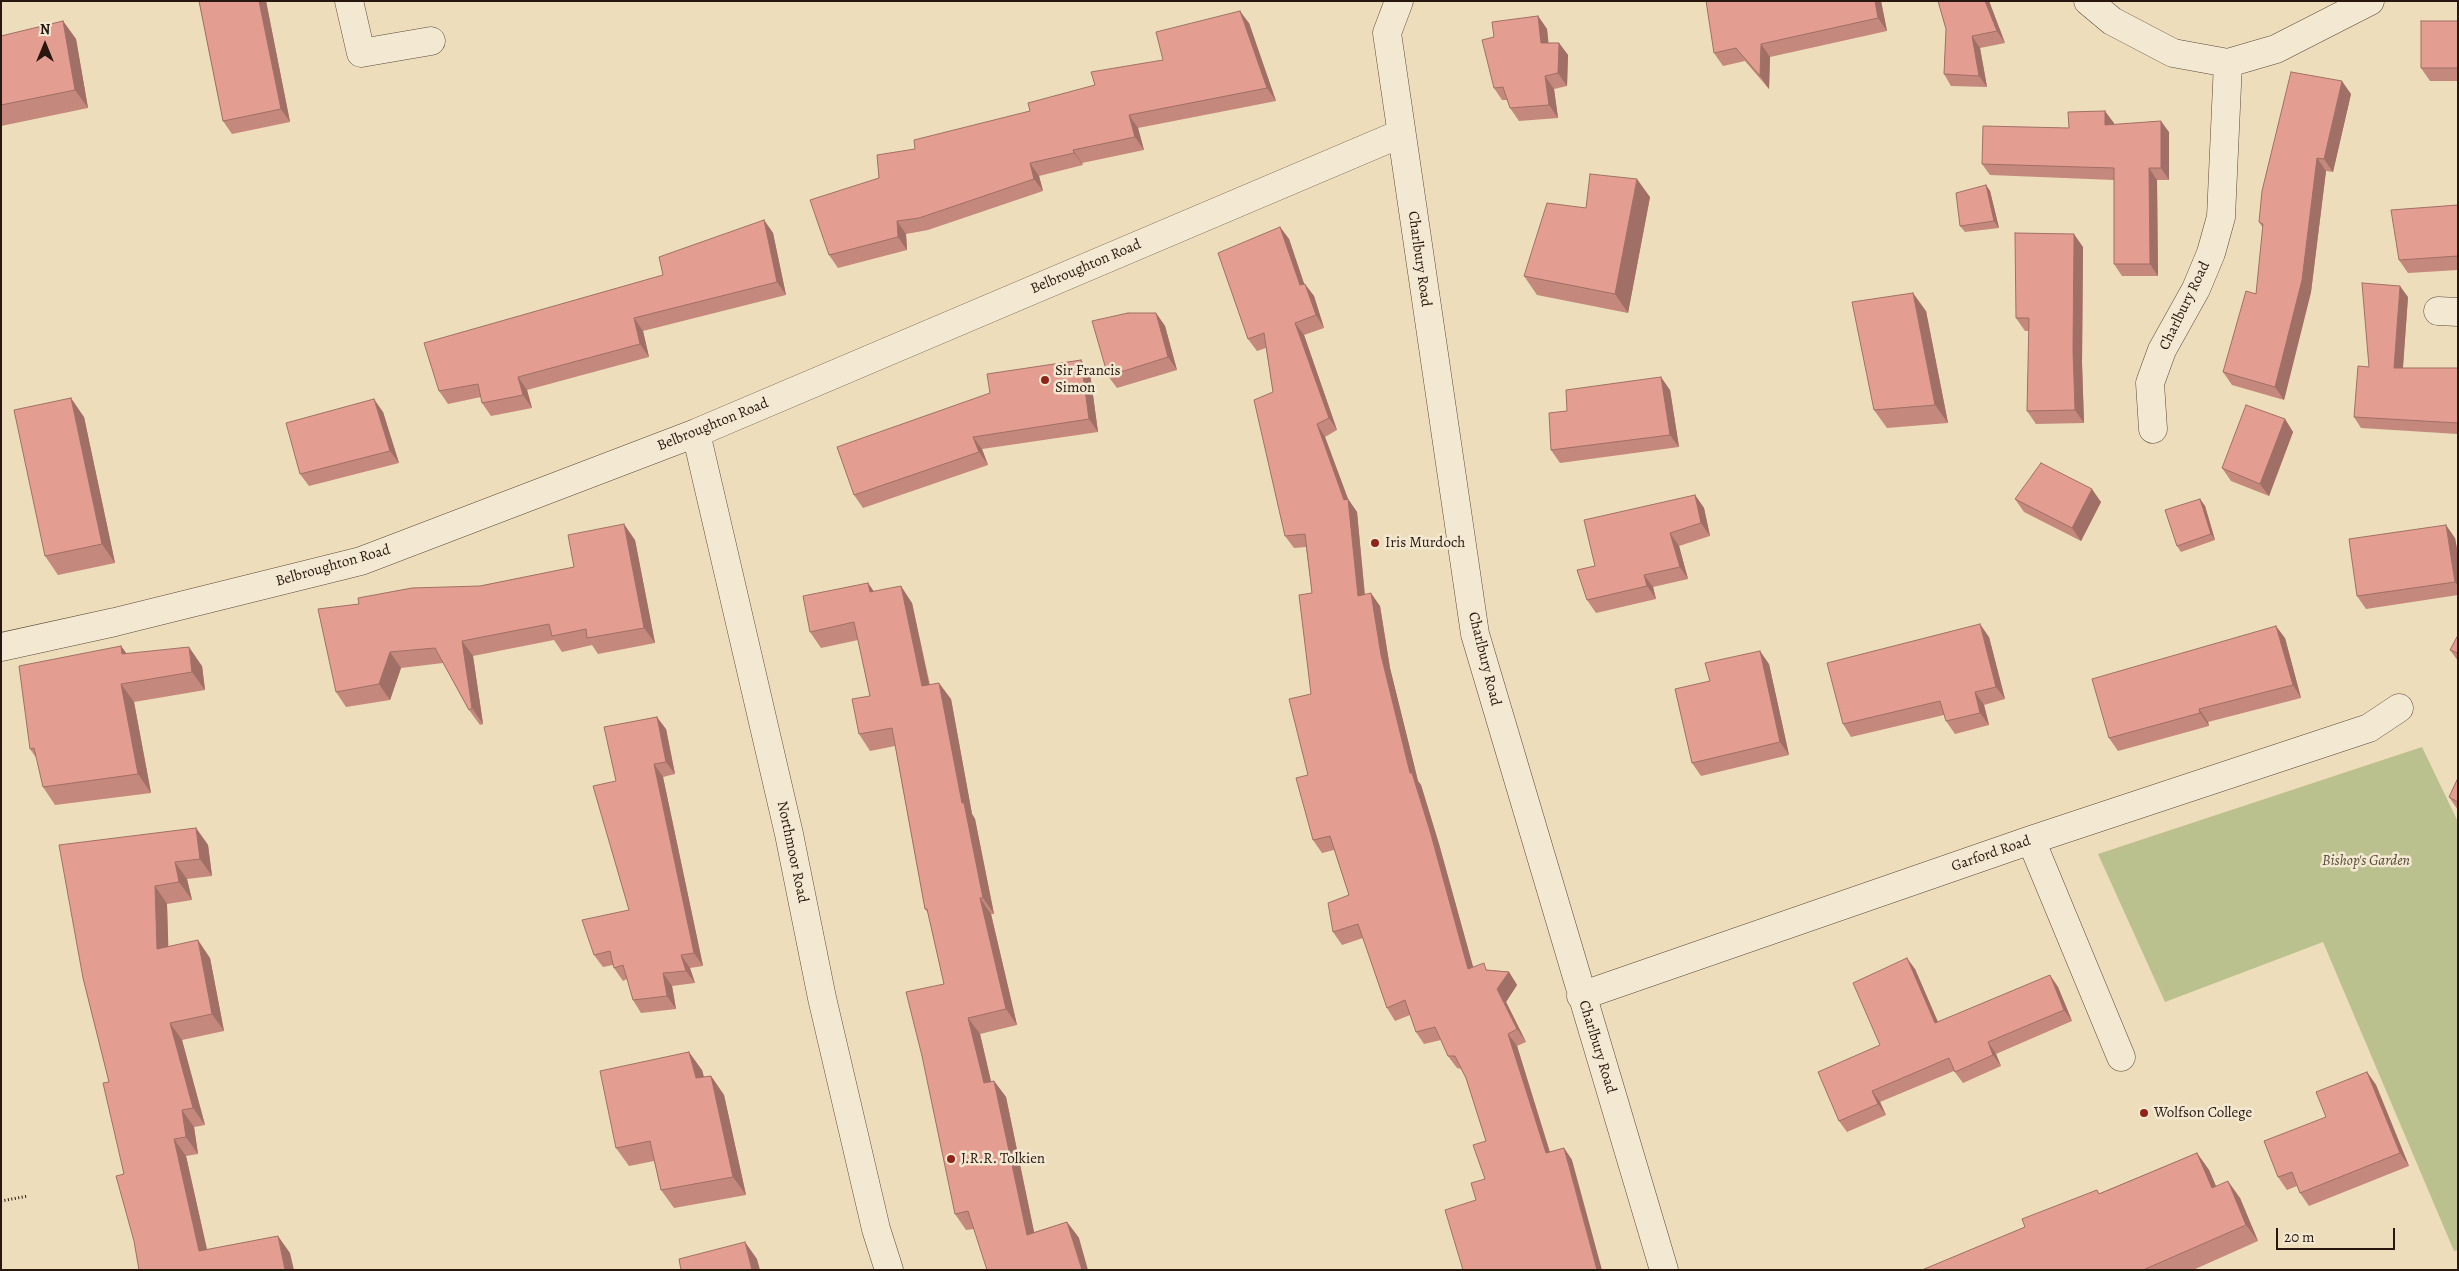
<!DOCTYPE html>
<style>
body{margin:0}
#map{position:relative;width:2459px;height:1271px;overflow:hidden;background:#edddba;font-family:Alegreya,serif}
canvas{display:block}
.frame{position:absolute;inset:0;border:2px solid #28170f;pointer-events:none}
.north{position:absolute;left:20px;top:20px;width:50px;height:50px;-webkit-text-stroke:4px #f3e9d2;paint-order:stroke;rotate:0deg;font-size:14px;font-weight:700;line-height:20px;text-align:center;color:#28170f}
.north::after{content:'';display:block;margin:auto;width:18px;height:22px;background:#28170f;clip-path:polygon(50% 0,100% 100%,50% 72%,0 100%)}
.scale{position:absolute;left:2276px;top:1228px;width:119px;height:22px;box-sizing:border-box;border:2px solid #28170f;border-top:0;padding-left:6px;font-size:15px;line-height:18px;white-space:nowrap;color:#28170f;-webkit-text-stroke:4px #f3e9d2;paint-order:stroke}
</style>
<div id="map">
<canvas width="2459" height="1271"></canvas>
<div class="frame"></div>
<div class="north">N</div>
<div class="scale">20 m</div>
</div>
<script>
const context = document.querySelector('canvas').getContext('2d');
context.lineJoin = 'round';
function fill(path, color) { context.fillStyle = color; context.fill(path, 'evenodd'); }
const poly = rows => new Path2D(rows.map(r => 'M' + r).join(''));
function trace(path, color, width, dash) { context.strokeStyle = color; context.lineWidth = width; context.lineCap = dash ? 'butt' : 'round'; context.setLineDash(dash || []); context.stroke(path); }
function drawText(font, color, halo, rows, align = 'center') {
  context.font = font + ' Alegreya,serif'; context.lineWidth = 5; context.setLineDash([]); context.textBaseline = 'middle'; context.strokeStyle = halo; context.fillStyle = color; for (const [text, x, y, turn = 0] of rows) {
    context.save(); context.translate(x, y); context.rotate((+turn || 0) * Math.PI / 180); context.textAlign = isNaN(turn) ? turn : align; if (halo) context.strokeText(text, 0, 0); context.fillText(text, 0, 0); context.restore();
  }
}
const green = poly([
 [2422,747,2458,822,2458,1250,2454,1251,2323,942,2165,1002,2098,854]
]);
const path = poly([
 [1,1201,28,1196]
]);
const minor = poly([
 [349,1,361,53,431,41],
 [1399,1,1387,33,1475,634,1664,1270],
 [2088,1,2112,21,2173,53,2228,63,2276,49,2370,1],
 [2438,311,2458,312],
 [2153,429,2150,383,2162,350,2196,289,2211,253,2221,217,2228,63],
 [696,433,789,834,822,998,876,1229,889,1270],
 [1,647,115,622,361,561,696,433,1400,134],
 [2031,840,2121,1057],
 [1581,996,2031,840,2369,728,2399,708]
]);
const wall = poly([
 [199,1,266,1,290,122,232,134,223,121],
 [1881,1,1887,31,1770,57,1769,89,1745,61,1723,66,1714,53],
 [1938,1,1989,1,2005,43,1980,48,1987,87,1951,86,1944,74,1946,29],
 [1538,16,1547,29,1548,43,1559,43,1568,55,1567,86,1554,89,1558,118,1519,121,1510,108,1507,100,1502,100,1494,88,1494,37],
 [63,21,76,39,88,108,1,126,1,36],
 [2458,21,2458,81,2430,81,2421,68],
 [1249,23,1276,101,1138,128,1144,150,1082,163,1083,165,1039,176,1043,191,928,230,906,234,907,250,838,268,829,255,879,178,915,149,1030,111,1095,85,1163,60],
 [2351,94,2333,172,2326,171,2311,292,2284,400,2232,385,2223,372,2256,294,2263,228,2259,222],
 [2114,123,2114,125,2169,132,2169,180,2157,180,2158,276,2122,276,2114,264,2114,180,1990,175,1982,164,2069,128],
 [1986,185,1990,191,1999,228,1965,232,1960,226],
 [1650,197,1628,313,1537,295,1524,276,1586,208],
 [2458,205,2458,270,2408,273,2399,260],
 [764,220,773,233,786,295,643,331,649,357,527,390,532,408,491,416,482,403,481,397,448,404,439,391,663,275],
 [1280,227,1289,239,1304,284,1314,296,1324,328,1304,335,1337,430,1325,437,1348,499,1357,512,1365,595,1380,606,1390,668,1418,781,1421,785,1439,844,1473,967,1489,970,1509,972,1517,985,1506,1002,1526,1042,1517,1046,1550,1152,1564,1148,1572,1160,1476,1200,1485,1179,1486,1141,1466,1078,1461,1069,1457,1068,1448,1056,1441,1040,1424,1044,1416,1032,1410,1015,1395,1021,1387,1008,1363,938,1342,945,1333,932,1349,895,1334,850,1322,853,1313,840,1308,775,1311,694,1312,593,1306,547,1294,548,1285,536,1273,392,1266,348,1257,351,1248,339],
 [2083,247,2082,363,2084,423,2036,424,2027,411,2029,331,2025,331,2016,318],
 [2408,297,2403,368,2458,368,2458,434,2361,428,2354,417,2369,367],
 [1926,311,1948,423,1887,428,1874,410],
 [1156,313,1165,326,1177,370,1117,388,1108,376],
 [1081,360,1090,373,1098,432,982,449,988,465,863,508,854,495,990,393],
 [1670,390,1679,447,1560,463,1551,450,1567,411],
 [383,412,399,463,309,486,300,474],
 [84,417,115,563,58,575,45,556],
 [2285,419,2293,432,2269,496,2231,481,2222,468],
 [1695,495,1704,508,1710,536,1679,546,1688,579,1653,587,1656,599,1596,613,1587,600,1595,566],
 [2015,499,2101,502,2081,541,2024,512],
 [2200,499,2205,506,2215,540,2181,552,2177,546],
 [2455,538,2458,555,2458,595,2366,609,2357,596],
 [635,540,655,643,598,654,592,645,562,652,554,640,473,656,483,724,480,725,469,710,443,663,401,668,390,700,346,707,336,692,359,604,480,586,574,567],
 [868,583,874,592,912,603,930,685,951,699,972,814,975,819,994,914,991,914,1017,1025,980,1034,991,1081,994,1081,1006,1097,1034,1232,1067,1222,1079,1238,974,1229,966,1230,955,1214,944,984,928,913,925,909,895,746,870,751,859,734,870,696,858,640,821,648,810,632],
 [2458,635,2458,661,2450,650],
 [1989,637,2005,699,1984,705,1989,725,1955,734,1946,721,1944,715,1851,737,1843,724],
 [2285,638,2301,698,2208,722,2209,726,2118,751,2109,738],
 [121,646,126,653,202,666,205,690,134,702,151,793,55,805,43,787,37,759,30,749],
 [1769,664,1789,755,1701,776,1692,763,1710,681],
 [666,729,675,774,663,777,703,966,690,968,695,983,672,986,676,1009,641,1013,633,1000,627,979,623,981,614,968,613,965,603,967,594,955,629,910,616,781],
 [2458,778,2458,810,2449,797],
 [196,828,208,845,212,876,187,879,192,900,167,904,168,947,210,958,224,1031,182,1040,205,1125,194,1127,198,1154,186,1156,207,1249,290,1253,139,1270,109,1082,83,978],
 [1915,969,1938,1022,2058,987,2072,1021,1996,1054,2001,1066,1963,1083,1954,1071,1880,1102,1886,1115,1847,1132,1839,1121,1880,1045],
 [702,1070,704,1077,711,1076,724,1095,746,1195,674,1208,661,1190,654,1161,629,1166,616,1148],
 [2367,1072,2376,1085,2409,1166,2309,1206,2300,1193,2297,1186,2287,1190,2278,1177,2326,1117],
 [2197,1153,2209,1170,2216,1186,2240,1198,2258,1241,2193,1270,1922,1270,2025,1227,2100,1193]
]);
const shadedWall = poly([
 [259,1,266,1,290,122,281,109],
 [1875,1,1881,1,1887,31,1878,18],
 [1985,1,1989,1,2005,43,1997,31],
 [1240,11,1249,23,1276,101,1267,88],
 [1538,16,1547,29,1550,56,1541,43],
 [63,21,76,39,88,108,75,90],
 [1972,36,1980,48,1987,87,1979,76],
 [1559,43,1568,55,1567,86,1558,73],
 [1761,44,1770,57,1769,89,1760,76],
 [1545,76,1554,89,1558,118,1549,105],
 [2342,81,2351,94,2333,172,2324,159],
 [2105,111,2114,123,2114,137,2105,125],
 [1129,115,1138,128,1144,150,1135,137],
 [2161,121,2169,132,2169,180,2161,168],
 [1073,150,1082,163,1083,165,1074,153],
 [2317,158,2326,171,2311,292,2284,400,2275,387],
 [1030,163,1039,176,1043,191,1034,179],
 [2149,168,2157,180,2158,276,2150,264],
 [1637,179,1650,197,1628,313,1615,294],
 [1986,185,1990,191,1999,228,1994,221],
 [764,220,773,233,786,295,777,282],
 [897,221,906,234,907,250,898,237],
 [1280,227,1289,239,1309,298,1300,285],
 [2074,234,2083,247,2082,363,2084,423,2075,410,2073,350],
 [1305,284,1314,296,1324,328,1316,315],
 [2400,286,2408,297,2402,380,2394,368],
 [1913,293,1926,311,1948,423,1935,405],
 [1156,313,1165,326,1177,370,1168,357],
 [634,318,643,331,649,357,640,344],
 [1295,323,1304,335,1337,430,1329,418],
 [1081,360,1090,373,1098,432,1089,419],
 [518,377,527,390,532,408,523,395],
 [1661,377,1670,390,1679,447,1670,435],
 [71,398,84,417,115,563,102,544],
 [374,399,383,412,399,463,390,451],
 [2285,419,2293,432,2269,496,2260,484],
 [1317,424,1325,437,1348,499,1357,512,1366,609,1358,596,1344,500],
 [973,437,982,449,988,465,979,452],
 [2092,489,2101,502,2081,541,2072,528],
 [1695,495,1704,508,1710,536,1701,523],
 [2200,499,2205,506,2215,540,2211,534],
 [624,524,635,540,655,643,644,628],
 [2446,525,2455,538,2458,555,2458,586,2455,582],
 [1670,533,1679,546,1688,579,1680,567],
 [1644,575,1653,587,1656,599,1647,586],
 [868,583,879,599,870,592],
 [901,586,912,603,933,703,922,686],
 [1371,593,1380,606,1390,668,1418,781,1421,785,1439,844,1477,981,1468,969,1410,773,1381,655],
 [1980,624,1989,637,2005,699,1996,687],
 [2276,626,2285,638,2301,698,2293,685],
 [462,641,473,656,483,724,472,708],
 [121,646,134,664,122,654],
 [189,647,202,666,205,690,192,672],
 [1760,651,1769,664,1789,755,1780,742],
 [390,652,401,668,390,700,379,684],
 [939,683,951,699,972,814,975,819,994,914,983,898,962,803],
 [121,684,134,702,151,793,138,774],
 [1975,692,1984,705,1989,725,1980,713],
 [2199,709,2208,722,2209,726,2200,713],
 [657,717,666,729,675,774,666,762],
 [654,764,663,777,703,966,694,953],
 [196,828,208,845,212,876,200,859],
 [175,862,187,879,192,900,179,882],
 [155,886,167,904,169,967,157,949],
 [980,898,991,914,1017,1025,1006,1009],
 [198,940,210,958,224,1031,212,1014],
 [681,955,690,968,695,983,686,971],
 [1907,958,1915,969,1943,1034,1935,1023],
 [1509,972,1517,985,1506,1002,1526,1042,1517,1029,1497,989],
 [663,973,672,986,676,1009,667,996],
 [2050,975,2058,987,2072,1021,2064,1010],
 [968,1018,980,1034,995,1099,984,1083],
 [170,1023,182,1040,205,1125,193,1108],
 [1508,1034,1517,1046,1554,1166,1546,1153],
 [1988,1042,1996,1054,2001,1066,1993,1055],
 [689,1052,702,1070,709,1097,696,1078],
 [2367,1072,2376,1085,2409,1166,2400,1153],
 [711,1076,724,1095,746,1195,733,1177],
 [994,1081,1006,1097,1038,1251,1027,1235],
 [1872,1091,1880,1102,1886,1115,1878,1104],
 [182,1110,194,1127,198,1154,186,1137],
 [174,1139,186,1156,211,1268,199,1251],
 [1564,1148,1572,1160,1602,1270,1597,1270],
 [2197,1153,2209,1170,2224,1205,2212,1188],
 [2228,1181,2240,1198,2258,1241,2246,1225],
 [1067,1222,1079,1238,1088,1270,1082,1270],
 [278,1236,290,1253,294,1270,285,1270],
 [745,1242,757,1259,760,1270,752,1270]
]);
const building = poly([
 [199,1,259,1,281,109,223,121,199,1],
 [1706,1,1875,1,1878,18,1761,44,1760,76,1736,48,1714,53,1706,1],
 [1938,1,1985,1,1997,31,1972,36,1979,76,1944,74,1946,29,1938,1],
 [1240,11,1267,88,1129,115,1135,137,1073,150,1074,153,1030,163,1034,179,919,218,897,221,898,237,829,255,810,200,879,178,877,155,915,149,914,140,1030,111,1028,103,1095,85,1091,72,1163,60,1156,32,1240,11],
 [1538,16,1541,43,1559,43,1558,73,1545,76,1549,105,1510,108,1503,87,1494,88,1482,40,1494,37,1492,22,1538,16],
 [63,21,75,90,1,105,1,36,63,21],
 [2421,21,2458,21,2458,68,2421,68,2421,21],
 [2291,72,2342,81,2324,159,2317,158,2302,280,2275,387,2223,372,2246,291,2256,294,2263,224,2259,222,2262,191,2291,72],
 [2105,111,2105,125,2161,121,2161,168,2149,168,2150,264,2114,264,2114,168,1982,164,1983,126,2069,128,2068,112,2105,111],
 [1590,174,1637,179,1615,294,1524,276,1547,203,1586,208,1590,174],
 [1986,185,1994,221,1960,226,1956,193,1986,185],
 [2458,205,2458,256,2399,260,2391,210,2458,205],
 [764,220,777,282,634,318,640,344,518,377,523,395,482,403,478,384,439,391,424,343,663,275,659,257,764,220],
 [1280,227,1300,285,1305,284,1316,315,1295,323,1329,418,1317,424,1344,500,1348,499,1358,596,1371,593,1381,655,1410,773,1412,773,1430,831,1468,969,1484,963,1486,970,1509,972,1497,989,1517,1029,1508,1034,1546,1153,1564,1148,1597,1270,1463,1270,1445,1210,1476,1200,1471,1183,1485,1179,1473,1145,1486,1141,1466,1078,1455,1056,1448,1056,1435,1027,1416,1032,1405,1000,1387,1008,1358,924,1333,932,1328,903,1349,895,1330,836,1313,840,1296,778,1308,775,1289,699,1311,694,1299,595,1312,593,1305,534,1285,536,1254,400,1273,392,1264,333,1248,339,1218,253,1280,227],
 [2015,233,2074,234,2073,350,2075,410,2027,411,2029,318,2016,318,2015,233],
 [2362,283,2400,286,2394,368,2458,368,2458,423,2354,417,2358,366,2369,367,2362,283],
 [1913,293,1935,405,1874,410,1852,302,1913,293],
 [1128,313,1156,313,1168,357,1108,376,1092,321,1128,313],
 [1081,360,1089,419,973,437,979,452,854,495,837,447,990,393,987,374,1081,360],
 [1661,377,1670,435,1551,450,1549,413,1567,411,1566,390,1661,377],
 [71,398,102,544,45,556,14,410,71,398],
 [374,399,390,451,300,474,286,423,374,399],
 [2246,405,2285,419,2260,484,2222,468,2246,405],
 [2041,463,2092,489,2072,528,2015,499,2041,463],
 [1695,495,1701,523,1670,533,1680,567,1644,575,1647,586,1587,600,1577,570,1595,566,1584,520,1695,495],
 [2200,499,2211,534,2177,546,2165,510,2200,499],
 [624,524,644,628,587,638,586,629,552,636,549,624,462,641,472,708,469,710,435,648,390,652,379,684,336,692,318,609,359,604,358,598,412,588,480,586,574,567,568,535,624,524],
 [2446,525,2455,582,2357,596,2349,539,2446,525],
 [868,583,870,592,901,586,922,686,939,683,962,803,964,803,983,898,980,898,1006,1009,968,1018,984,1083,994,1081,1027,1235,1067,1222,1082,1270,987,1270,968,1211,955,1214,922,1056,906,992,944,984,927,909,925,909,892,728,859,734,852,699,870,696,854,622,810,632,803,596,868,583],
 [1980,624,1996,687,1975,692,1980,713,1946,721,1940,701,1843,724,1827,663,1980,624],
 [2276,626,2293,685,2199,709,2200,713,2109,738,2092,679,2276,626],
 [2458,635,2458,653,2450,650,2458,635],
 [121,646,122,654,189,647,192,672,121,684,138,774,43,787,34,748,30,749,19,666,121,646],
 [1760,651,1780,742,1692,763,1675,689,1710,681,1705,663,1760,651],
 [657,717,666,762,654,764,694,953,681,955,686,971,663,973,667,996,633,1000,623,965,614,968,610,951,594,955,582,920,629,910,593,786,616,781,604,727,657,717],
 [2458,778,2458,802,2449,797,2458,778],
 [196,828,200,859,175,862,179,882,155,886,157,949,198,940,212,1014,170,1023,193,1108,182,1110,186,1137,174,1139,199,1251,278,1236,285,1270,139,1270,134,1241,116,1176,124,1174,103,1083,109,1082,83,978,59,845,196,828],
 [1907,958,1935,1023,2050,975,2064,1010,1988,1042,1993,1055,1955,1072,1949,1058,1872,1091,1878,1104,1839,1121,1818,1072,1880,1045,1853,983,1907,958],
 [689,1052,696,1078,711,1076,733,1177,661,1190,650,1141,616,1148,600,1071,689,1052],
 [2367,1072,2400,1153,2300,1193,2292,1172,2278,1177,2264,1141,2326,1117,2316,1092,2367,1072],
 [2197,1153,2212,1188,2228,1181,2246,1225,2143,1270,1922,1270,2025,1227,2022,1219,2097,1190,2099,1194,2197,1153],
 [745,1242,752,1270,681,1270,679,1259,745,1242]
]);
const markers = [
 [1045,380,5,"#8f2418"],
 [1375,543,5,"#8f2418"],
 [2144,1113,5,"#8f2418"],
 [951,1159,5,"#8f2418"]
];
const streetNames = [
 ["Charlbury Road",1419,259,82],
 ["Belbroughton Road",1086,267,-23],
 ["Charlbury Road",2185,306,-64],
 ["Belbroughton Road",713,425,-22],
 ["Belbroughton Road",333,566,-16],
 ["Charlbury Road",1484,659,76],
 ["Northmoor Road",792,852,78],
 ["Garford Road",1991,854,-19],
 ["Charlbury Road",1597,1047,73]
];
const poiNames = [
 ["Sir Francis",1055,371],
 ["Simon",1055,388],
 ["Iris Murdoch",1385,543],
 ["Wolfson College",2154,1113],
 ["J.R.R. Tolkien",961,1159]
];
const parkNames = [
 ["Bishop's Garden",2366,861]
];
fill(green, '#bac08e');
trace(minor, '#59483a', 29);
trace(path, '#28170f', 3, [1, 2.5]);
trace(minor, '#f3e9d2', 28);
fill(wall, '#c4887d');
fill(shadedWall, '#a06f66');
fill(building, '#e49e91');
trace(building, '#a06f66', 1);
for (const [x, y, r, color] of markers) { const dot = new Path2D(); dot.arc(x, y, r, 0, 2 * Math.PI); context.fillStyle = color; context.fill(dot); trace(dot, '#f3e9d2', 2); }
drawText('15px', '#28170f', '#f3e9d2', streetNames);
drawText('15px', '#28170f', '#f3e9d2', poiNames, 'left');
drawText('italic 15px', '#544a35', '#f3e9d2', parkNames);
</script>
